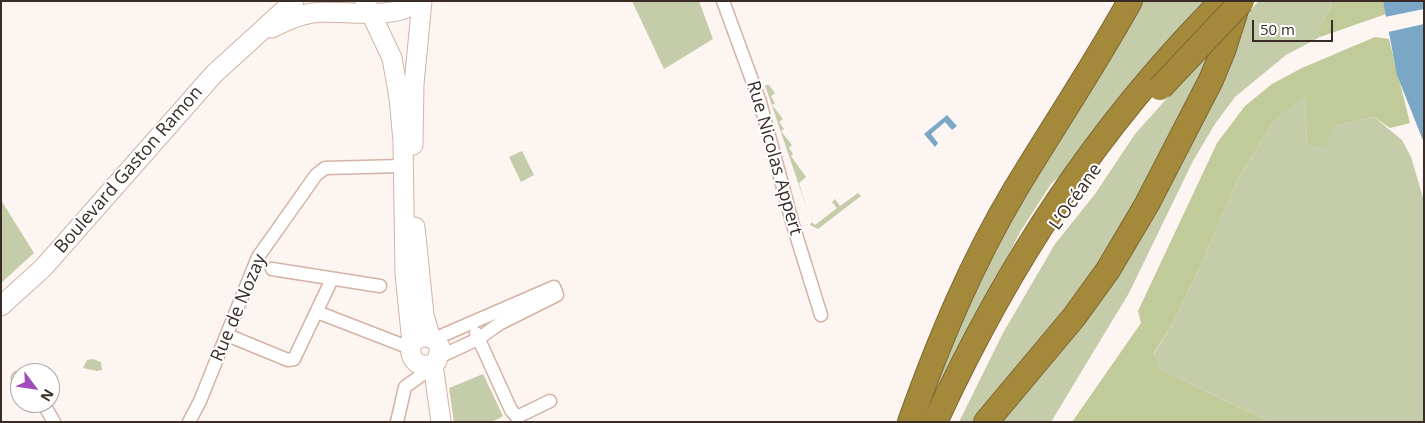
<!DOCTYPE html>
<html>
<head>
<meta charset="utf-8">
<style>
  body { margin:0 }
  #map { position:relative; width:1425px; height:423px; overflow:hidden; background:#fcf5f2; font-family:"Open Sans",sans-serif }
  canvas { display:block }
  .frame { position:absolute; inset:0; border:2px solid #392b26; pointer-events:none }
  .north { position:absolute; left:10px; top:363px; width:50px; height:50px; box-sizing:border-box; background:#fff; border:1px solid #b0aaa8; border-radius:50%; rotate:121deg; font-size:14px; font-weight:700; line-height:20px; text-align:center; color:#392b26 }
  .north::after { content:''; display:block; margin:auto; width:18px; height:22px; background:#a14cba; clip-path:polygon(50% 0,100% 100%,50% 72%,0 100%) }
  .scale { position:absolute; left:1252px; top:20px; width:81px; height:22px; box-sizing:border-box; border:2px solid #392b26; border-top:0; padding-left:6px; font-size:15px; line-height:18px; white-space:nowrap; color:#392b26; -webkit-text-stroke:4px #fff; paint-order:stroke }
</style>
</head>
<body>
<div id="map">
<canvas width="1425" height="423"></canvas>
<div class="frame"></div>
<div class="north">N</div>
<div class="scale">50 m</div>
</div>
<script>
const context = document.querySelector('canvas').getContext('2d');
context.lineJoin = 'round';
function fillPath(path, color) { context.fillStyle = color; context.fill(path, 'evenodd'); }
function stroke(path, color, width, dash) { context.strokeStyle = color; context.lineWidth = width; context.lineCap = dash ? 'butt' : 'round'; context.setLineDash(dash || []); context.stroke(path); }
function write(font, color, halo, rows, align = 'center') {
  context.font = font + ' "Open Sans",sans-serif'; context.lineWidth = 4; context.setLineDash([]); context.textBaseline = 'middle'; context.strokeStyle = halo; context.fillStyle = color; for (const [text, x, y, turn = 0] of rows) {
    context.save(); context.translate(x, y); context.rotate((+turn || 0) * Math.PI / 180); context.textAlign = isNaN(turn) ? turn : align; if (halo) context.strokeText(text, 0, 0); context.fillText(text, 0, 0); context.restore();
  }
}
fillPath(new Path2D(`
  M632,1H699L713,39L664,69Z
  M1140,1H1206L1142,70L1072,165L1051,184L1020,232L936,400L921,422L975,280Z
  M1259,1H1330L1331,6L1317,32L1320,37L1286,55L1235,97L1215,124L1193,161L1129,293L1051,422H998L1029,383L1236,42L1251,9Z
  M1221,38L1113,248L978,422H959L1003,333L1055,244L1095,194L1135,134Z
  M765,85H769L775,93L771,96L775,103L772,105L783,119L779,122L784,129L781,131L792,145L789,148L793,154L791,156L806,177L799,183L807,209Z
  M1305,94L1307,145L1335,126L1374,117L1402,140L1411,157L1424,201V422H1270L1160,369L1154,354L1174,321L1196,276L1239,177L1274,121Z
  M522,151L534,175L521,182L509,157Z
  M858,193L861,196L818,229L810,225L812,222L815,225L837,208L832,202L835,199L840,206Z
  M1,200L34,253L1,283Z
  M93,359L101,362L102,370L97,371L83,368L87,360Z
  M483,374L503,416L492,422H454L449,388Z`), '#c5cca9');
fillPath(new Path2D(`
  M1330,1H1383L1386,14L1320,37L1317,32L1331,6Z
  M1375,37L1389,39L1410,123L1390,128L1374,117L1335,126L1325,146L1307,145L1305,95L1274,121L1239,177L1196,276L1174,321L1154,353L1160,369L1270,422H1072L1141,323L1138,311L1217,143L1245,106L1272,84L1302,68Z`), '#c1ca99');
fillPath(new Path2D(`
  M1383,1H1424V143L1397,75Z
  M947,115L957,126L952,130L945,122L931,134L938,143L935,147L924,134Z`), '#79a7c5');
fillPath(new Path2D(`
  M1424,9V24L1388,32L1385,17Z`), '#fcf5f2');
const minor = new Path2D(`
  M723,1L760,102L793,225L821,315
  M272,269L380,286
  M317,312L410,348
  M476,333L511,410L517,417L550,401
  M227,335L288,360L294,359L332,279
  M434,339L554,287L557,295L499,324L478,339L439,357
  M18,378H20
  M43,403L54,422
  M189,422L200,401L258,257L316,175L325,168L402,166
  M397,422L405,387L423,374`);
const secondary = new Path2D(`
  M365,1L392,58L399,98L403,141L405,274L412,343C406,360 422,372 437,361L440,347L434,339L422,336L412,343
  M272,28C285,21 298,15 312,13C338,9 399,22 416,1
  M413,145L414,84L422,1
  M415,227L424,315L430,336
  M1,306L43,268L214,74L294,1
  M433,364L441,422`);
const motorway = new Path2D(`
  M910,422C939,341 971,264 1015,190C1053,127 1094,66 1130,1
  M935,422C1009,262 1097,127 1222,1
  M986,422L1074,317L1108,270L1147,204L1211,80L1223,51L1239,1`);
stroke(minor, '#d5b2a5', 15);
stroke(secondary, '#d5b2a5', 21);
stroke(motorway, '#7f6834', 26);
stroke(minor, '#fff', 12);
stroke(secondary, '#fff', 19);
stroke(motorway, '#a4893b', 24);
const motorwayBridge = new Path2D(`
  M1160,88L1242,1`);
stroke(motorwayBridge, '#7f6834', 26, []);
stroke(motorwayBridge, '#a4893b', 24);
write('18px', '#392b26', '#fff', [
  ["Rue Nicolas Appert",774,158,74],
  ["Boulevard Gaston Ramon",129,170,-49],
  ["L’Océane",1076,197,-55],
  ["Rue de Nozay",239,308,-67]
]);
</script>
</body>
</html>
